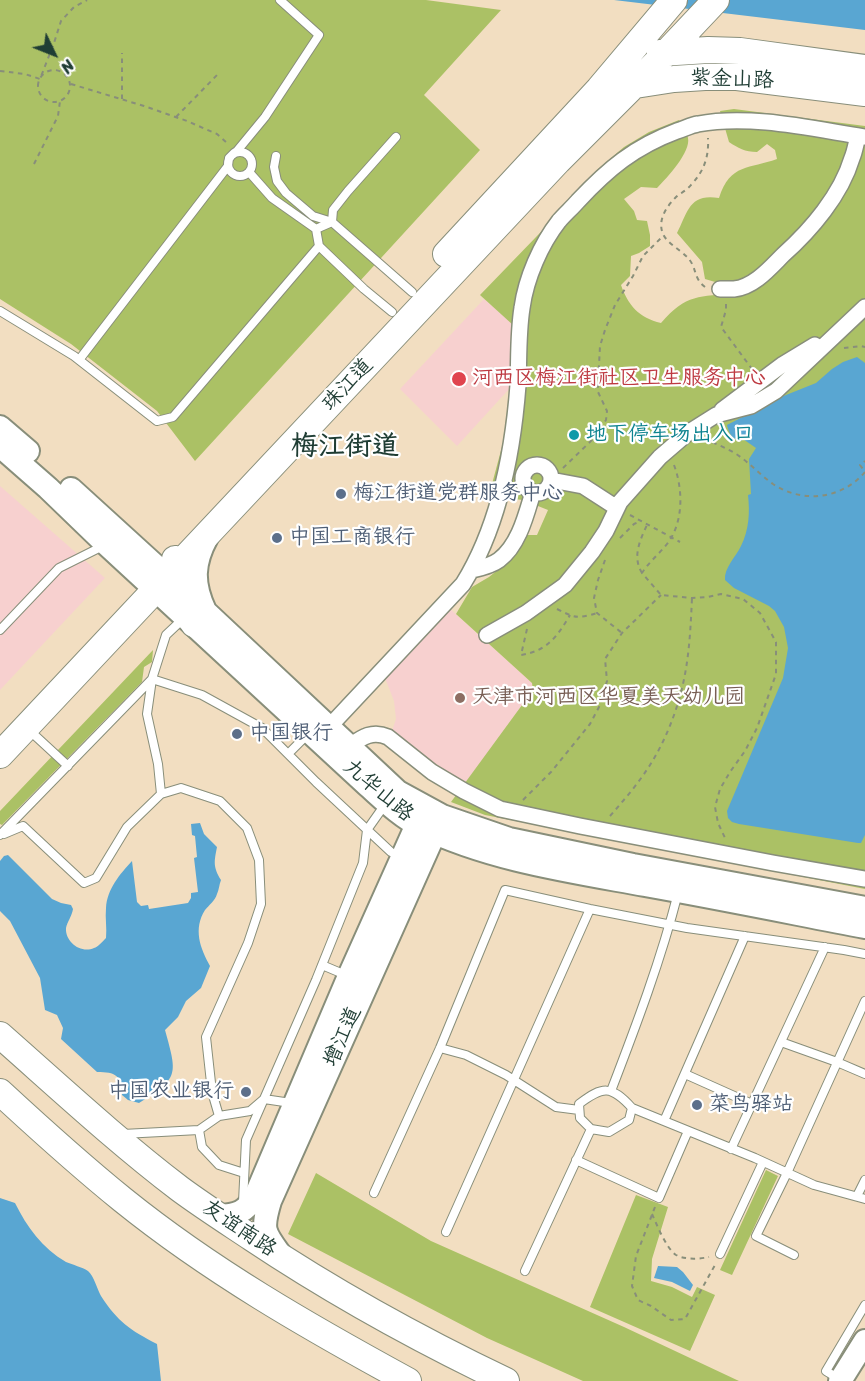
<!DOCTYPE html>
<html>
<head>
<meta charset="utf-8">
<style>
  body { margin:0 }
  #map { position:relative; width:865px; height:1381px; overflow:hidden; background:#f2dec1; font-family:Sriracha,sans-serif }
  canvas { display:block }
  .north { position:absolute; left:24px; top:24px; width:60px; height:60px; -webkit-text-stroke:4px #fff; paint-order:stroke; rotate:133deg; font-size:16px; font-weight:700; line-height:24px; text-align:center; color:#1f3d34 }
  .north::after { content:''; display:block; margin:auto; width:21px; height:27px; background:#1f3d34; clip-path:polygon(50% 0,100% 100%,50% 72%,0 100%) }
</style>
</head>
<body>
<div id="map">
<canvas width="865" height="1381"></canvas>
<div class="north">N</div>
</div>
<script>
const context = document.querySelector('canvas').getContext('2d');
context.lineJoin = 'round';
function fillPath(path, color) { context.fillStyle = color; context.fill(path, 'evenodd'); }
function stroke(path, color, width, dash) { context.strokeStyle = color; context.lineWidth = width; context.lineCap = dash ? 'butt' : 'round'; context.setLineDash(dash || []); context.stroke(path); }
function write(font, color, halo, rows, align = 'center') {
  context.font = font + ' Sriracha,"LXGW WenKai TC",sans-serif'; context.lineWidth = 4.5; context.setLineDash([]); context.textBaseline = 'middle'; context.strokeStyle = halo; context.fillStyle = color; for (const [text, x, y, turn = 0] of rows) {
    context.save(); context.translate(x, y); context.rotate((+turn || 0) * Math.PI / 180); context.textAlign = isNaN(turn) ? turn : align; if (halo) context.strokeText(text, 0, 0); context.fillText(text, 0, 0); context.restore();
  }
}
fillPath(new Path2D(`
  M484,299L513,324L510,348V388L457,446L400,389Z
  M0,486L105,578L0,690Z
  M449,608L532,683L533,690L465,784L442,772L392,731L396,719L394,701L385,678Z`), '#f7d0cf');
fillPath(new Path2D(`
  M0,0H426L501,10L424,95L480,150L195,461L157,411L71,344L0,299Z
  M734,109L865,126V889L485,815L451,802L533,690L532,683L456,614L472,587L489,577L511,559L526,535H537L548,510L523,500L514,499L492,484L503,443L510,388V348L513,325L480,295L565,207L597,170L624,147L649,132L679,120C682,125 687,132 688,138C691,152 667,178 657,188L641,187L624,199L634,211L637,220L647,221L650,235V246L639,253L631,256L630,276L621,285C628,305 639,318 661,323C686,294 700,296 735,294L722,284L705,279L702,262L677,233C688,212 689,193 719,198C730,163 750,169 777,159L775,150L767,144L757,152C745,152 738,148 729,142L720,111Z
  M153,650L152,662L144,667L142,682L2,825L0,824V811Z
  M766,1170L778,1176L732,1275L720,1270Z
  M316,1173L431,1241L624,1327L739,1381H583L487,1338L288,1234Z
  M636,1195L668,1207L652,1259L651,1281L672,1287L692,1297L697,1287L715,1295L690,1351L590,1307Z`), '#abc165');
fillPath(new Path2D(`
  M614,0H865V30Z
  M857,357L865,363V835L861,843H858L739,824L732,822L728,818L727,811L783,678L788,648L784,627L775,611L769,606L734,588L725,580C724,568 735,558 741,546C749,530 750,513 748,495L751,494L749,459L756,448L743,439L741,441C731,439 729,433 727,425L781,397L816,383L832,369L843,362Z
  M200,823L204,834L217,847C214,862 213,867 221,880C219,885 219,890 217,894C215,901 209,905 205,910C193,929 200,948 210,966L201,988L186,1001L178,1017L165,1030C177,1074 180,1078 139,1103L128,1100L122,1095C121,1075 116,1072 97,1072L61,1039L63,1028L57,1015L45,1010L40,978L10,921L0,911V861L4,856L8,855L52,899L61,903L71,905L73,909C72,916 67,922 66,928C65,942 81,954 94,948C98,947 103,941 106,938C107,928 105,918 106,908C107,889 120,874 132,861L137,902L141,906L148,905L149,909L188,903L191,898V893L198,892L194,858L197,857L195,836L192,835L191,824Z
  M0,1198L15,1203C27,1227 42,1248 66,1262C73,1265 82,1267 88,1271C94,1276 97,1289 101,1296C118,1322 130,1330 157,1344L161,1381H0Z
  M658,1266L677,1267L683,1272L693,1285L690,1291L672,1282L654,1278Z`), '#59a6d2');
const lane = new Path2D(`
  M228 164a12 12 0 1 1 24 0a12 12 0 1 1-24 0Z
  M276,156L274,167L277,181L286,193L313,216L332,222L333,210L348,191L396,137
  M249,172L272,198L316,229L319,246L364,289L392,312
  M316,229L332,222L412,292
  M0,311L74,356L157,421L173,417L319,246
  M79,360L228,166L229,158L234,153L237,151L265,117L319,35L280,0
  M0,630L59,568L105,545
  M29,730L68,766
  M288,754L307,735
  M161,794L181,788L220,801L247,828L259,860L261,904L248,943L206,1037L212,1092L219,1116
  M4,834L23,826L84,883L96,878L127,827L161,794L158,764L147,714L152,679L166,635L184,618
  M0,835L152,679L202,695L262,728L316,782L391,852L401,857
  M322,965L348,976
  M781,1042L837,1062L865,1074
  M440,1048L466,1055L506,1075L556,1107L579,1110
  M685,1074L752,1104
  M611,1091C636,1026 661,960 678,893
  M632,1108L629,1120L609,1132L591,1129L580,1118L579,1104C603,1086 611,1085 632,1108L755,1158L814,1185L865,1199
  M664,1121L745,936
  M199,1130L202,1147L219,1165L244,1173
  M123,1134L199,1130L219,1116L250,1111L264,1099L291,1103
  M731,1149L825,947
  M576,1160L659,1198L688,1131
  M374,1193L440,1048L505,890L590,909L687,928L844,950L865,954
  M857,1196L865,1180
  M243,1202L246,1140L316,980L363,863L367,830L386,803
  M446,1232L590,909
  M720,1254L763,1162
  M794,1255L756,1236L787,1173L865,1001
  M525,1271L591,1129
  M839,1379L826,1371L865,1305`);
const street = new Path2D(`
  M720,289C725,289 730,289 734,289C754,287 770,268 783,255C811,230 841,195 852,158C855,151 856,143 858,136
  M722,410L782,365L815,345
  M523 479a14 14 0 1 1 28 0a14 14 0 1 1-28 0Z
  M551,480L583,486L617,508
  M472,570C481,568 491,566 499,560C519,545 526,515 533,492
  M487,635L526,613L565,585L592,552L606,531L620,502L660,457L689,432L716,415L751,406L776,391L865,307
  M329,727L463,584C499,526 513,452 518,385C519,359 518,333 522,308C526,278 541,244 559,221C565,214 572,208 578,201C608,169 634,147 677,131C684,129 691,125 698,124C751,114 813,129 865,137
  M350,746C362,737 373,730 388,737L432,772L464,791L500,809L580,826L773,863L865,879`);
const secondary = new Path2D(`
  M0,427L28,451
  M0,446L48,488L106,544L366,784C382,798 401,817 420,826C490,860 569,871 645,885C718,898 792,913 865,927
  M71,489L194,601L398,792L442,816L509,839L633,865L865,908
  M205,611C192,583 193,563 207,537
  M219,1216C238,1215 245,1212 255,1197L349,976L423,811
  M282,1257C264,1232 261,1231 270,1201L441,819
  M840,1381L865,1341`);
const primary = new Path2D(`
  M660,53L708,50L740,51L865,68
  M629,86L674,79L705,77H737L865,93
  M446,254L599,89L674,0
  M175,559C172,587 180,601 194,624
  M0,755L558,161L666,53L716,0
  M0,1035C59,1087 117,1141 180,1189C203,1206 228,1222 252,1238C333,1292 418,1339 506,1381
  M0,1092C40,1129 81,1166 123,1200C211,1271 309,1327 408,1381`);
stroke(lane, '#888e7a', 10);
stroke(street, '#888e7a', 18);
stroke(secondary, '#888e7a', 26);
stroke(primary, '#888e7a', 28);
stroke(new Path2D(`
  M38 86a16 16 0 1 1 32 0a16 16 0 1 1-32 0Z
  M0,71L25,74L40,79L54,43L61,21L74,7L87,0
  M71,84L144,106L187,121L217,134L227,143
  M122,99V53
  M176,117L220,72
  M34,164L58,116L60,101
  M705,287C692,277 698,267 686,256C679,249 667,243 663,234C657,220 667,206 676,197C681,193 687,190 691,185C704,171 709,157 708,138
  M726,304V310L721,327L752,369
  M844,348L861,346L865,347
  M704,439C714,443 724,447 733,452C748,461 759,474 773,484C803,504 842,499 865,472L860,465L865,461
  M674,465C683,489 684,522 667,544C659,554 649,562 642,573L661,595L692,598L708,597L721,594L743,599L760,613L776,642V674L757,728L745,751L730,772L720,789L715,807L718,823L725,838
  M563,468L593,439L606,420L607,411L598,392V384L600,346L605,330L615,305L633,276L643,256L663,236
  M630,515L680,542
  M620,538L634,524L641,521
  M605,560L598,580L594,598L597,613L622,633
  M642,573C632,557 640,540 647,525
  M557,609C575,618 577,619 597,613
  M527,629L521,655C547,651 557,637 570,615
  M523,800L551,772L590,724L599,707L607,681L605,659L622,633L661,595
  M610,816C624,800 638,784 650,765C669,735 682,698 687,662C690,641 691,620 692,598
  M655,1207L636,1256L632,1286L638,1300L651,1306L671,1320L685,1319L715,1265
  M652,1214C657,1225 666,1248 676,1255C685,1260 700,1259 709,1257`), '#888e7a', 2, [4.5, 4.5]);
stroke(lane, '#fff', 8);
stroke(street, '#fff', 15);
stroke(secondary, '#fff', 22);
stroke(primary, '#fff', 26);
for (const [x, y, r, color] of [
  [459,379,8,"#e0444e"],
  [574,435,6,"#0f9aa8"],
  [341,494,6,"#5c6f8a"],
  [277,538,6,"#5c6f8a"],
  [460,698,6,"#8d6e63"],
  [237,734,6,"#5c6f8a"],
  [246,1092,6,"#5c6f8a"],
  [697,1105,6,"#5c6f8a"]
]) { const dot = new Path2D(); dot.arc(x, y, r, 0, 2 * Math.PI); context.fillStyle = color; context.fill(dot); stroke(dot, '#fff', 2); }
write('21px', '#1f3d34', '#fff', [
  ["紫金山路",732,80,2],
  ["珠江道",348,385,-47],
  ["九华山路",378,791,40],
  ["增江道",343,1037,-66],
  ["友谊南路",239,1229,34]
]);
write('21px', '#be3a42', '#fff', [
  ["河西区梅江街社区卫生服务中心",472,379]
], 'left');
write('21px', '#0d838f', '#fff', [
  ["地下停车场出入口",586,435]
], 'left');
write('21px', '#4e5e75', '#fff', [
  ["梅江街道党群服务中心",353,494],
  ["中国工商银行",289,538],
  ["中国银行",249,734],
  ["中国农业银行",234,1092,"right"],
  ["菜鸟驿站",709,1105]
], 'left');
write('21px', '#785e54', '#fff', [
  ["天津市河西区华夏美天幼儿园",472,698]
], 'left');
write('bold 27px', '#1f3d34', '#fff', [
  ["梅江街道",345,447]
]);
</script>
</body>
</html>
